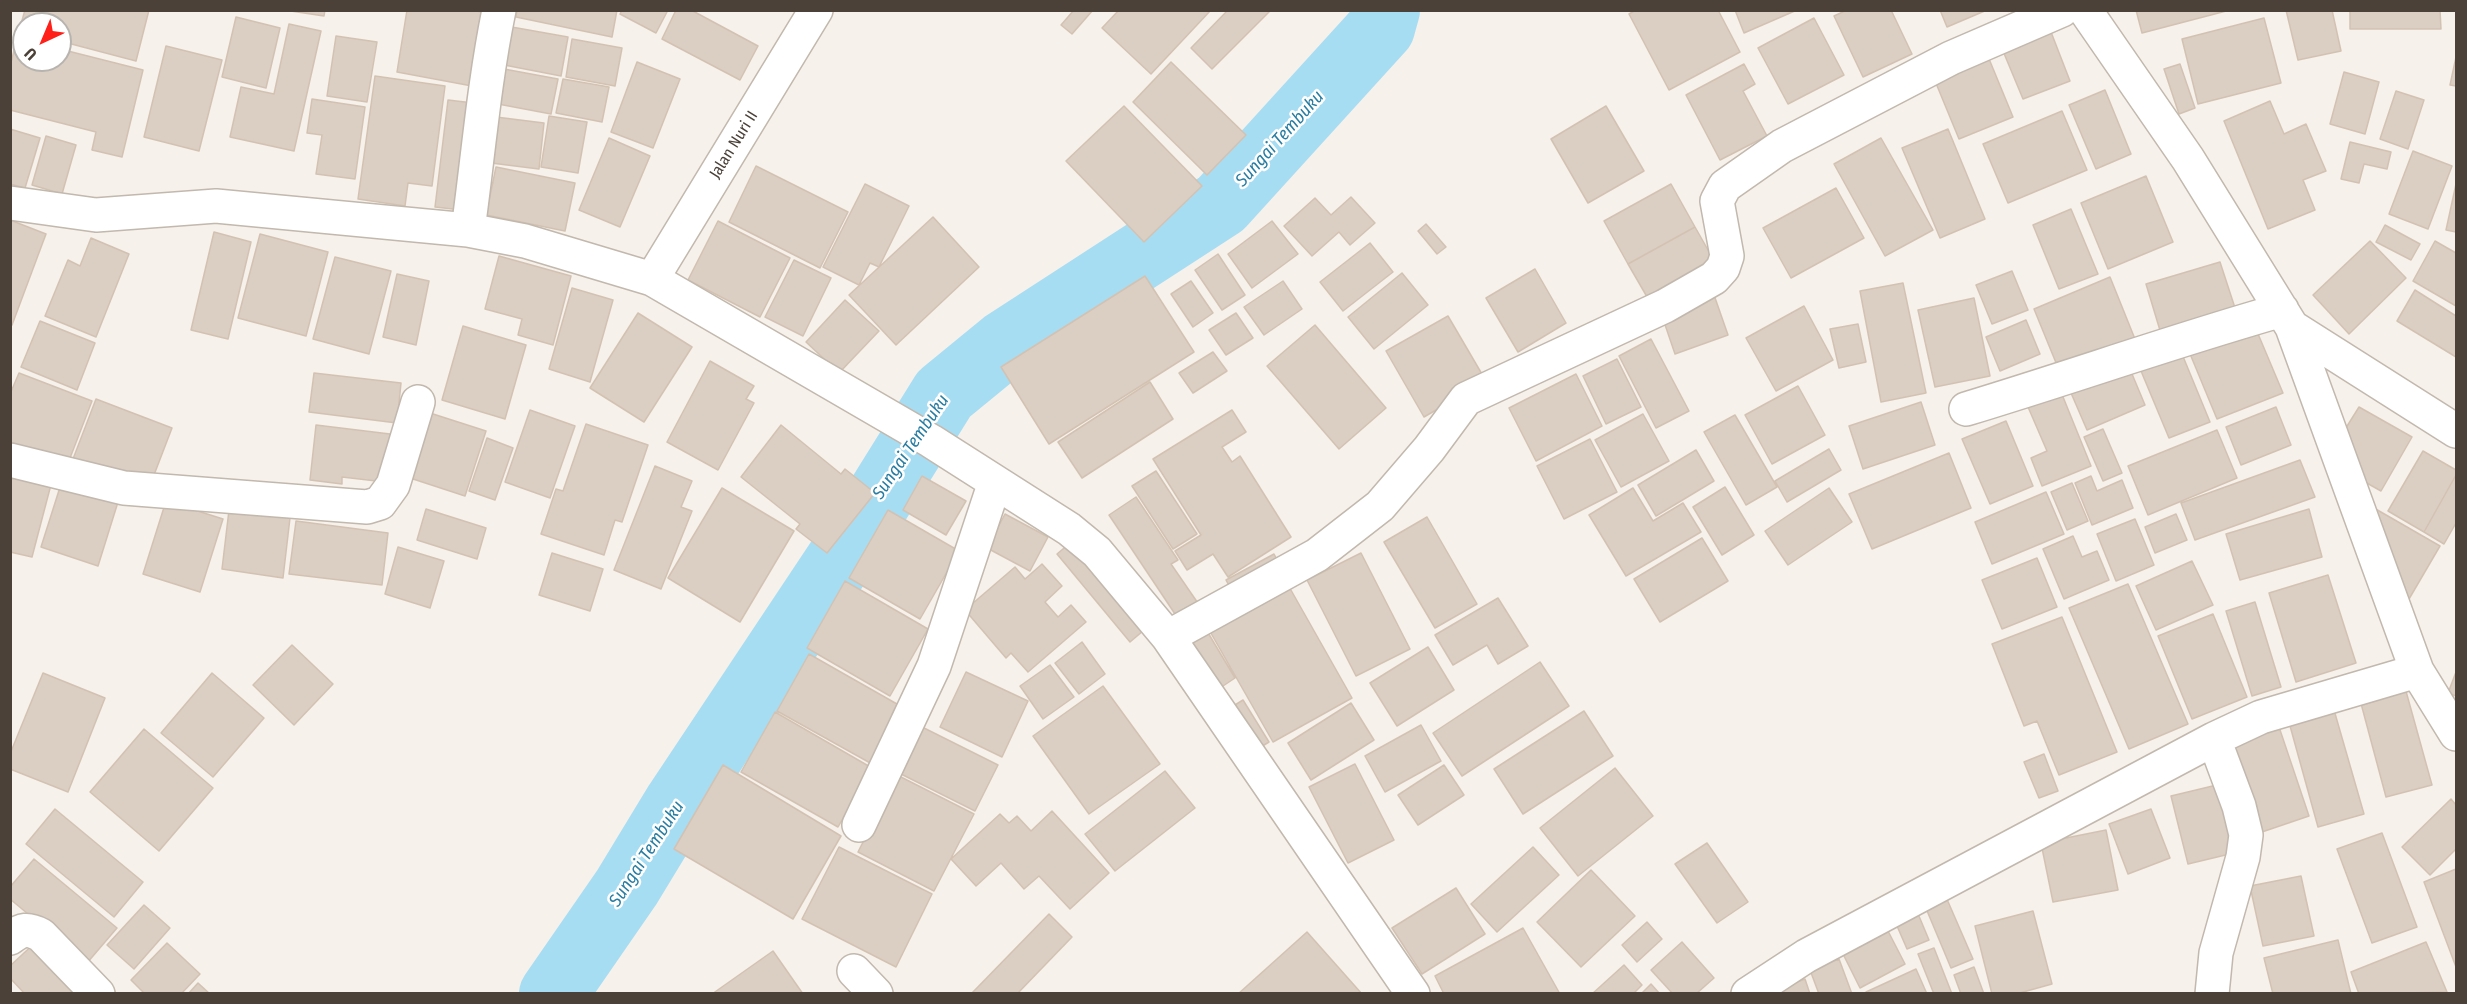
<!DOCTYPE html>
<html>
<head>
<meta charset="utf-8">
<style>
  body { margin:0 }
  #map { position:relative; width:2467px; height:1004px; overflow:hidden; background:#f6f1eb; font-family:"Fira Sans Condensed",sans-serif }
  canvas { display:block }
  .frame { position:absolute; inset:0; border:12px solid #4b4138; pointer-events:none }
  .north { position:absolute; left:12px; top:12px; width:60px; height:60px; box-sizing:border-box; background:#fff; border:2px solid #b7b3af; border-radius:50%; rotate:224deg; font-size:16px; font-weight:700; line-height:24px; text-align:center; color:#4b4138 }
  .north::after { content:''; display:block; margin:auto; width:21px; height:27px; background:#ff2019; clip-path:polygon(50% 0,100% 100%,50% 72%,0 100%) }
</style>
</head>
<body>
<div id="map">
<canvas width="2467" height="1004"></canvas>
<div class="frame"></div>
<div class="north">U</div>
</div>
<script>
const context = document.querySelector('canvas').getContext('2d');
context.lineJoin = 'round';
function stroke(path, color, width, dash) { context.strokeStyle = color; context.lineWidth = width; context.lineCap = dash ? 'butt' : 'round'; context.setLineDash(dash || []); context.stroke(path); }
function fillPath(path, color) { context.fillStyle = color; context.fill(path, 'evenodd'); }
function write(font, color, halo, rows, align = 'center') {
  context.font = font + ' "Fira Sans Condensed",sans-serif'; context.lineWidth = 5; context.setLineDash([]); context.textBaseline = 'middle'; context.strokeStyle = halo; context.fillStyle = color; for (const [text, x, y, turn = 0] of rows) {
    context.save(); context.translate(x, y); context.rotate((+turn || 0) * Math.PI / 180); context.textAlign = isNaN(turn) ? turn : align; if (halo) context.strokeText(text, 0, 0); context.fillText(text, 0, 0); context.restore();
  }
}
stroke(new Path2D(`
  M553,994L627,887L678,803L855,537L944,394L1005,344L1221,204L1381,28L1386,10`), '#a6ddf3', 68);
const building = new Path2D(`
  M25,10H149L136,61L60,41V24H24V32L19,31Z
  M284,10H325L324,16Z
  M407,10H473L485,13L472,86L397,72Z
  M517,10H617L612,37L516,17Z
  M622,10H668L656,33L620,14Z
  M676,10H691L758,46L740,80L662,39Z
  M1074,10H1093L1072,34L1061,25Z
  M1119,10H1211L1151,74L1102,28Z
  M1228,10H1271L1212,69L1191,48Z
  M1636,10H1718L1740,52L1669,90L1629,14Z
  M1735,10H1797L1744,33Z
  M1847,10H1891L1912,54L1863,77L1834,16Z
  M1940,10H1987L1947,27Z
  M2136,10H2230L2142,33Z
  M2286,10H2332L2341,51L2298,60Z
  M2350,10H2440L2441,29H2350Z
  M236,17L280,28L266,88L222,77Z
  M1814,18L1844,75L1788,104L1758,48Z
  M2264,18L2281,83L2198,104L2182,39Z
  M289,24L321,31L294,151L230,137L241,87L274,94Z
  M506,26L568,37L561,76L499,64Z
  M2051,32L2070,81L2023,99L2003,51Z
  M336,36L377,42L367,102L327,96Z
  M17,38L24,40V60H60V49L143,70L122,157L92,150L96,132L10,110V67Z
  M572,39L622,48L615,86L566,77Z
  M166,46L222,60L199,151L144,137Z
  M1987,54L2013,117L1959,139L1933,76Z
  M2456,57V86L2450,85Z
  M637,62L680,79L653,148L611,132Z
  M1171,62L1246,135L1207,175L1133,102Z
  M1744,64L1755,84L1743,91L1767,136L1720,160L1686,95Z
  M2180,64L2195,108L2179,114L2164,69Z
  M504,69L558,79L551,114L498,104Z
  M2344,72L2379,82L2365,134L2330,124Z
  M375,76L445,86L432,186L408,183L405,206L358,199Z
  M563,79L609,87L602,122L556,113Z
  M2105,90L2131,154L2096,169L2069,105Z
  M2396,91L2424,100L2408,149L2380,139Z
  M312,99L365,107L355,179L316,174L322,135L307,133Z
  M448,100L482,104L470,211L435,207Z
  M2270,101L2284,134L2306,124L2326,171L2303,180L2315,210L2268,229L2224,121Z
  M1124,106L1202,186L1144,242L1066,161Z
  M1606,106L1644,171L1588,203L1551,139Z
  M2062,111L2087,170L2008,203L1983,144Z
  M549,116L587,122L578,173L541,167Z
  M496,117L544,123L539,169L491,163Z
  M10,129L40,138L25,188L10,184Z
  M1948,129L1985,219L1940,238L1902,148Z
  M46,136L76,145L62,194L32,185Z
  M609,138L650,156L620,227L579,210Z
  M1881,138L1933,230L1885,256L1834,164Z
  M2350,142L2391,152L2387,169L2364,164L2359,183L2341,179Z
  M2413,151L2452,166L2428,229L2389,214Z
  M756,166L848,212L820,268L729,222Z
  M496,167L575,183L565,231L486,215Z
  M2146,176L2173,242L2108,269L2081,203Z
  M865,184L909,206L879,267L870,263L859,285L823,267Z
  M1671,184L1695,227L1628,264L1604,221Z
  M2456,184V232L2446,230Z
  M1836,188L1864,238L1791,278L1763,228Z
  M1351,197L1375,223L1350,245L1339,232L1312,256L1284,226L1315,198L1331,215Z
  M2071,209L2098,274L2059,289L2033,225Z
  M933,217L979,267L896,345L849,295Z
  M10,220L46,234L12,325L10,324Z
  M718,221L790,258L760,317L688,280Z
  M1272,221L1298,254L1252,288L1228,254Z
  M1426,224L1446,247L1437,254L1418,231Z
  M2385,225L2420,244L2411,260L2376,242Z
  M1695,227L1716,264L1650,302L1628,264Z
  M214,232L251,242L228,339L191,330Z
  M260,234L328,252L306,336L238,318Z
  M91,238L129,254L96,337L45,316L68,260L80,266Z
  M2370,241L2406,278L2349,334L2313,295Z
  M2435,241L2456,253V306L2413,281Z
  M1370,243L1393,272L1343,311L1320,282Z
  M1218,254L1245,295L1222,310L1195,270Z
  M499,256L571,276L553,345L518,335L522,319L485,309Z
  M335,257L391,271L369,354L313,339Z
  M794,260L831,278L803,336L765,317Z
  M2220,262L2237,314L2162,337L2146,284Z
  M1535,269L1566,323L1518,352L1486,298Z
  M2012,271L2028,310L1992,324L1976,285Z
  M1402,273L1428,305L1374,349L1348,317Z
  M397,274L429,281L416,345L383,337Z
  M1145,276L1194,352L1049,444L1001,367Z
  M2110,277L2137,344L2061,375L2034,309Z
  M1191,281L1213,313L1193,327L1171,294Z
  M1283,281L1302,309L1264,335L1244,307Z
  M1903,283L1926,393L1881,402L1860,291Z
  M572,288L613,300L590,382L549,369Z
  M2415,290L2456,316V357L2397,321Z
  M1713,292L1728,335L1675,354L1660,310Z
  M1974,298L1990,376L1935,387L1918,310Z
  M845,300L879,331L839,373L806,342Z
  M1804,306L1833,360L1776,391L1746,338Z
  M638,313L692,347L644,422L590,388Z
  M1236,313L1253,338L1226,355L1209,330Z
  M1448,316L1486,381L1424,417L1386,351Z
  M2026,320L2040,354L2000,371L1986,337Z
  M40,321L95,343L77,390L21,367Z
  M2253,322L2283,393L2217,419L2188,349Z
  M1858,324L1866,362L1839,368L1830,329Z
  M1315,325L1386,408L1339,449L1267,366Z
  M463,326L526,345L505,419L442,400Z
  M1651,339L1689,411L1656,428L1619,356Z
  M1213,352L1227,371L1193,393L1179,373Z
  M2182,354L2210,422L2169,438L2141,371Z
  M1617,359L1641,407L1606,424L1583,376Z
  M710,361L754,386L746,399L754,403L718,470L667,442Z
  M2127,362L2145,405L2087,430L2068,386Z
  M19,373L92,401L65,471L10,450V394Z
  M314,373L401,383L397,423L309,412Z
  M1576,374L1602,426L1536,461L1509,408Z
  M1150,382L1173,419L1082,478L1058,442Z
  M1798,386L1825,435L1772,464L1745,415Z
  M2059,387L2091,466L2042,486L2031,458L2047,451L2025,400Z
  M96,399L172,428L149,488L73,459Z
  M1921,402L1935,445L1863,469L1849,426Z
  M2276,407L2291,445L2241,465L2226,427Z
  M2359,407L2412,437L2381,491L2349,473L2339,439Z
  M530,410L575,426L550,498L505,482Z
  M1232,410L1246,432L1222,447L1232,462L1240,456L1291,537L1228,577L1213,554L1187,570L1175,551L1201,535L1153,459Z
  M430,413L486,431L465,496L410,478Z
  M1643,414L1669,461L1621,487L1595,440Z
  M1735,415L1777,487L1746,505L1704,432Z
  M2006,421L2033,486L1990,504L1962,439Z
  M586,424L648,445L622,522L615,520L604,555L541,534L556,489L563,491Z
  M316,425L390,434L385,482L342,477V484L310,480Z
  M781,425L841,474L845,469L875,493L827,553L796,529L800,524L741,477Z
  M2103,429L2122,473L2103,481L2084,437Z
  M2217,430L2237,478L2148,515L2128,466Z
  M487,438L513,448L495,500L469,491Z
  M1590,439L1617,492L1564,519L1537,466Z
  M1829,449L1841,470L1787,502L1775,481Z
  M1696,450L1714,481L1656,516L1638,485Z
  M2423,451L2456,470V475L2424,532L2388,511Z
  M1949,453L1971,508L1872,549L1849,494Z
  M2300,460L2315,497L2195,540L2181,503Z
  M10,466L53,477L32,557L10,552Z
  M655,466L692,481L681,507L692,511L661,589L614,570Z
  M1156,471L1197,534L1173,549L1132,486Z
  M2456,475V523L2444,544L2424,532Z
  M922,476L966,501L946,535L903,510Z
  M2091,476L2097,491L2122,480L2133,508L2092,525L2075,483Z
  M2072,483L2088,521L2067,530L2051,492Z
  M61,484L118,502L98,566L41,547Z
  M1725,487L1754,535L1722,555L1693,507Z
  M722,488L794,531L740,622L668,578Z
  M1633,488L1653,521L1683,503L1701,532L1626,576L1589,515Z
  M1829,488L1852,522L1788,565L1765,531Z
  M2046,492L2064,534L1992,564L1975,522Z
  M1136,497L1178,560L1171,564L1202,609L1181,623L1109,515Z
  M166,501L223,519L200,592L143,574Z
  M2367,504L2440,546L2402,611Z
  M426,509L486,528L477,559L417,540Z
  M2309,509L2322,557L2240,580L2226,534Z
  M229,510L290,518L283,578L222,569Z
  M888,510L959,551L920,619L849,578Z
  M1005,514L1048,537L1030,571L987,548Z
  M2176,514L2187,540L2155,553L2145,527Z
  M1427,517L1477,604L1435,628L1384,542Z
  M2135,519L2154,565L2116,581L2097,534Z
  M296,521L388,533L382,585L289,574Z
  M2073,536L2082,557L2097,551L2109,580L2064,599L2043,549Z
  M1702,538L1728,581L1660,622L1634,579Z
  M1070,543L1143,631L1130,642L1057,554Z
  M398,547L444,561L430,608L385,594Z
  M552,553L603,569L590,611L539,595Z
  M1361,553L1410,649L1356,676L1307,580Z
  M1274,554L1283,571L1235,597L1226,580Z
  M2037,558L2057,607L2002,629L1982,580Z
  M2192,561L2213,605L2156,630L2136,586Z
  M1042,564L1062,586L1045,602L1058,617L1071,605L1086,622L1028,672L1011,653L1006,658L965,610L1015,567L1025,579Z
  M2328,575L2356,663L2296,682L2269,593Z
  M1283,576L1352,698L1273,742L1204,621Z
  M845,581L928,629L890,696L807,648Z
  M2128,584L2188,724L2129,749L2069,608Z
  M1498,598L1528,646L1498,664L1487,645L1453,665L1435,635Z
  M2255,602L2281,687L2252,696L2226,611Z
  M2213,614L2247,697L2192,719L2158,636Z
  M2062,617L2117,752L2059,775L2037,721L2024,726L1992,644Z
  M1201,621L1235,678L1217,690L1182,633Z
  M1082,642L1105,674L1079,694L1055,663Z
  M292,645L333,684L294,725L253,685Z
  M1428,647L1454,690L1397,726L1370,683Z
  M809,654L904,708L872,764L777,711Z
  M1540,662L1569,706L1462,776L1433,733Z
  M1050,665L1074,697L1043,719L1020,686Z
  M966,672L1028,701L1002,757L940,727Z
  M2456,672V696L2448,693Z
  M43,673L105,698L68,792L10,769V754Z
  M212,673L264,718L213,777L161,733Z
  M2404,684L2432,785L2386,797L2359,696Z
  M1103,686L1160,764L1089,814L1033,736Z
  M1243,700L1269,742L1256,750L1230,708Z
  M1351,703L1374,740L1311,780L1288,743Z
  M2332,703L2364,814L2318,827L2287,715Z
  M1584,711L1613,756L1523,814L1494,769Z
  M775,712L872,768L838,827L741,772Z
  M2276,718L2309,816L2259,833L2227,734Z
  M1421,725L1441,761L1385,792L1365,756Z
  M922,727L998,765L975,811L899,773Z
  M144,729L213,788L159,851L90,792Z
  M2044,754L2058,791L2039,798L2024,762Z
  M1355,764L1394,840L1348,863L1309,787Z
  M723,765L841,836L793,919L674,849Z
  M1444,765L1464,795L1418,825L1398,795Z
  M1615,768L1653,816L1578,876L1540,828Z
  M1165,771L1195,808L1115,871L1085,834Z
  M897,775L974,814L934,891L858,852Z
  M2221,784L2238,852L2188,864L2171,796Z
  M2451,799L2456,805V849L2430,875L2402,847Z
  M55,809L143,882L114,917L26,844Z
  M2151,809L2170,858L2128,874L2109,824Z
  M1052,811L1109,873L1070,909L1039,876L1024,889L1001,863L976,886L951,859L1000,814L1009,823L1017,816L1031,831Z
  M2106,830L2118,890L2053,902L2041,843Z
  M2382,833L2417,927L2372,943L2337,849Z
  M1707,843L1748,902L1717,923L1675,864Z
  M839,847L932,894L896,967L802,919Z
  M1533,847L1559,875L1497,932L1471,904Z
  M34,859L117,928L87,963L10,899V887Z
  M2456,869V967L2424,882Z
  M1591,870L1635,916L1581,967L1537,922Z
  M2301,876L2314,936L2263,946L2250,886Z
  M1456,888L1485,934L1422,974L1392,928Z
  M1946,897L1973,959L1951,968L1925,906Z
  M144,905L170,928L134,969L107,945Z
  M1916,909L1929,940L1907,949L1894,919Z
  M2033,911L2052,984L2016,994H1992L1975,926Z
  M1049,914L1072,937L1017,994H971Z
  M1647,922L1662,939L1637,962L1622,945Z
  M1523,928L1560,994H1444L1435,976Z
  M1888,931L1905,964L1860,988L1843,954Z
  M1307,932L1362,994H1238Z
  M39,939L81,984L70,994H25L10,978V966Z
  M2338,940L2351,994H2273L2264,958Z
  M1682,942L1714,978L1696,994H1673L1651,970Z
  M2426,942L2447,992L2359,994L2351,972Z
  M167,943L200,974L181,994H145L131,980Z
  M1934,948L1952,994H1934L1918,954Z
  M773,951L803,994H712Z
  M1839,959L1852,994H1819L1810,970Z
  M1624,965L1642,985L1633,994H1592Z
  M1974,967L1984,994H1961L1954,975Z
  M1916,969L1927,994H1867L1866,992Z
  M1805,979L1810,994H1766Z
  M198,983L210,994H188Z
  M1651,984L1660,994H1641Z`);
fillPath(building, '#dbcec3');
stroke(building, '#d3c2b2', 1.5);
const street = new Path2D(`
  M2085,10L2188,159L2292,327L2417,671L2456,734
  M10,203L96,215L216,206L468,230L525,241L652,279L931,441L1069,529L1097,552L1168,637L1413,994
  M468,230C478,157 484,83 499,10
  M652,279L816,10
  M2292,327L2456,431
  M1966,409C2072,377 2176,340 2282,310
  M10,460L124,488L367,507L380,503L393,485L418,402
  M1168,637L1317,555L1380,506L1429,449L1466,399L1665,306L1714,278L1723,268L1727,256L1717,201L1725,186L1782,146L1951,58L2062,10
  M859,825L934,666L995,482
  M10,938C22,929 28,928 41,935L98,994
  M854,971L876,994
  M1748,994L1806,956L2214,739L2261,717L2417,671
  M2212,994L2216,953L2243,857L2246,835L2239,806L2214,739`);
stroke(street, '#c2b8ad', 36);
stroke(street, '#fff', 33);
write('16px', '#4b4138', '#fff', [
  ["Jalan Nuri II",734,145,-58]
]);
write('italic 18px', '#287da2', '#fff', [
  ["Sungai Tembuku",1280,139,-48],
  ["Sungai Tembuku",911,447,-56],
  ["Sungai Tembuku",647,854,-57]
]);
</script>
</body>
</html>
